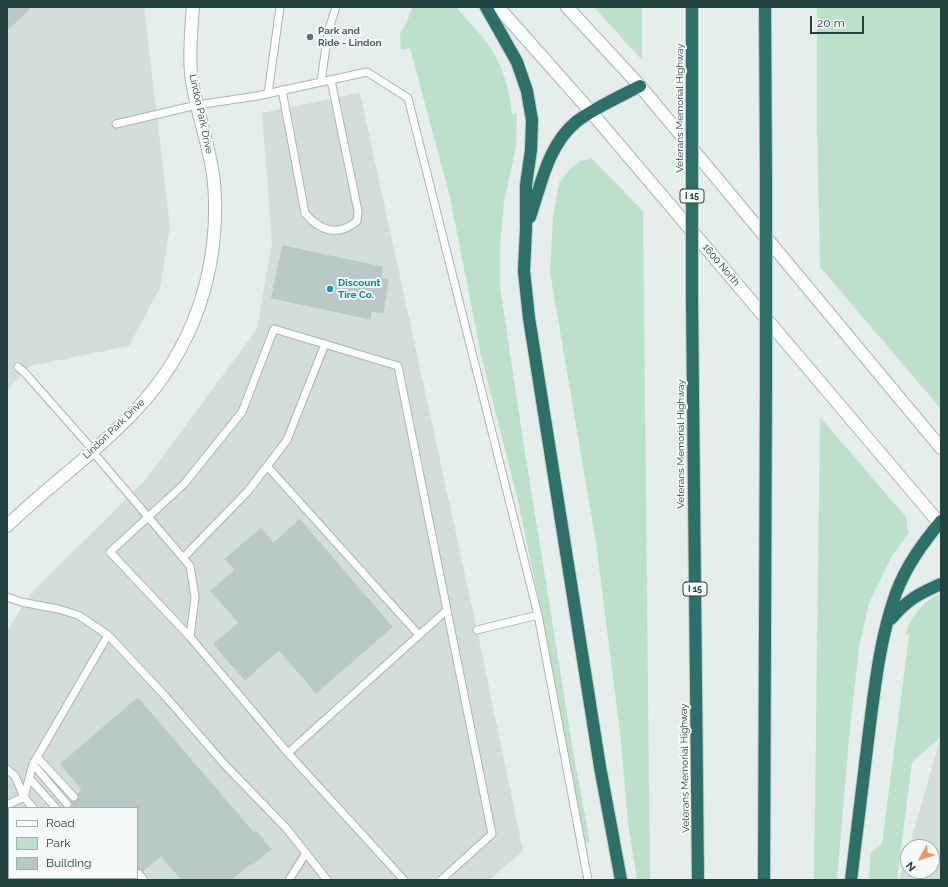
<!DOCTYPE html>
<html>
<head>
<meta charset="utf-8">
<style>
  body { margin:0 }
  #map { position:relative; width:948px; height:887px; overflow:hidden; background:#e5eeeb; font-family:Raleway,sans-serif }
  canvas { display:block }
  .frame { position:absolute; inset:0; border:8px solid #23413d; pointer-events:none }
  .legend { position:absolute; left:8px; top:807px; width:130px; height:72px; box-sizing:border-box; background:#f6faf9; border:1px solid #a2b0ae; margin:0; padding:5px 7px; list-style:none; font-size:12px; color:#23413d }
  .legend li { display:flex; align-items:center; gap:8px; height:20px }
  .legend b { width:20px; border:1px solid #a2b0ae }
  .north { position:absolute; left:900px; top:839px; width:40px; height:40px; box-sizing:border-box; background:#f6faf9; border:1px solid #a2b0ae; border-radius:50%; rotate:230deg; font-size:11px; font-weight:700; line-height:16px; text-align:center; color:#23413d }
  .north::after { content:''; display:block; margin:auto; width:14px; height:18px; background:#f7935a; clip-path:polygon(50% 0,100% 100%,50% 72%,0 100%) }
  .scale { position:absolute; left:810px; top:16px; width:54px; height:18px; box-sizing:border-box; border:2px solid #23413d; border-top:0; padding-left:5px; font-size:12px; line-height:14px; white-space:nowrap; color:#23413d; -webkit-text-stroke:3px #f6faf9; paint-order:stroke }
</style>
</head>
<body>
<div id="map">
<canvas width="948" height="887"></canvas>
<div class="frame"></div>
<ul class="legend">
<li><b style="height:5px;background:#fff"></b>Road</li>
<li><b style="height:11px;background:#bde0cb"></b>Park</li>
<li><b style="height:11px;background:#bac9c5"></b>Building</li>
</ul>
<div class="north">N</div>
<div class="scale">20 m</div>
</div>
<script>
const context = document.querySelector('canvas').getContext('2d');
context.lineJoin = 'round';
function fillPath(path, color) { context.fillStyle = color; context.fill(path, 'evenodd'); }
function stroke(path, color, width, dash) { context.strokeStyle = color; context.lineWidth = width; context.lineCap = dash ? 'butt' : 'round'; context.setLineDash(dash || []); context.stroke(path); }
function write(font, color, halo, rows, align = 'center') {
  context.font = font + ' Raleway,sans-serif'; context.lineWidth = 4; context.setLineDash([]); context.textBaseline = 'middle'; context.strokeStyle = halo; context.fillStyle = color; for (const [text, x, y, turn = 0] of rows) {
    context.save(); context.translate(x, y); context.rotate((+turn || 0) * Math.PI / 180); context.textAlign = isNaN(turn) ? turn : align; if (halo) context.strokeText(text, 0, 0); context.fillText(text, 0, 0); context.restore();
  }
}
fillPath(new Path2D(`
  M7,7H144L170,226L160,288L129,346L30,366L8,389L7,392Z
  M360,93L477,630L523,851L489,880H8L7,631L30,594L145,480L257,329L272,242L262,113ZM9,808H137V878H9Z
  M941,736V880H899L908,850V871H932V847H909Z`), '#d3deda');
fillPath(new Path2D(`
  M412,7H456C468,21 482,35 492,50C504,70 510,92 512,115L517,113L516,147L504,202L500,246V286L523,440L573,751L590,843L584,842L542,615L518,501L481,355L450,197L410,48L401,50L400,34L407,22Z
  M594,7H642V60Z
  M817,7H940L941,10V409L820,267L817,124Z
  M592,159L643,211L650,880H637L628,823L621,741L596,543L550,272L553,218L559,183L570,169L580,161Z
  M820,417L906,517L907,524V529L910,531L892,556L869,603L859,647L849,738L837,880H814Z
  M941,594V737L912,762L897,880H869L871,853L882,844L909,636L911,634L905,635C912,616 921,602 941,594Z`), '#bde0cb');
const building = new Path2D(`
  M7,7H32L7,30Z
  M283,246L382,267L381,278L388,280L383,313L371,311L370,319L272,298Z
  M300,520L392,627L316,693L279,650L245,680L214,644L239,623L211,591L235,570L225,559L261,528L273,543Z
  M138,698L254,833L256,831L271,849L252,865L251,863L231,880H182L161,856L137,876V808H63L82,790L61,764Z
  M106,878H135L132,880H108Z`);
fillPath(building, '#bac9c5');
stroke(building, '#b7c9c3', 1);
const service = new Path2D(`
  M321,82L328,32L336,7
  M282,90L305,213C319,231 338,237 357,221L358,211L331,80
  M268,94L280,7
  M116,124L197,105L257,96L367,72L408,98L538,615L588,880
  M18,367L25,373L93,450
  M92,451L190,566L195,597L190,637L288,753L404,880
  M267,466L419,635
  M183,558L248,491L287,440L325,344
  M7,597L21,602L58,609L78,615L108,635L166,697L225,765L286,828L306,853L289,880
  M477,630L538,615
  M190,637L110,552L184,484L242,412L274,329L398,366L492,834L441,880
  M288,753L447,610
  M37,757L74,797
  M33,764L67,804
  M7,769L15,776L24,797L7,805
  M29,778L56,808
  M33,808L24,797L33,764L108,635
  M7,850L9,852
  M306,853L327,880
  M139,874L144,880
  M31,878L33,880
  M93,878L95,880`);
const tertiary = new Path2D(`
  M7,526C48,486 96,453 135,411C194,349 221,268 214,182C210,145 195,110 191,73C189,51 191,29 193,7`);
const secondary = new Path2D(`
  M498,7L591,112L941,525
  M567,7L640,86L941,448`);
const motorway = new Path2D(`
  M486,7L517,62L527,91L532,120L531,150L526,185V228L524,271L529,318L600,767L621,880
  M692,7V93
  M765,7L766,179
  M530,217C541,185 548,145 576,122C592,109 621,96 640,86
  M692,298L698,880
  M891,619C907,600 918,594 941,584
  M764,880L766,381
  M851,880C857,831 863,782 869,732C875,685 880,638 896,593C906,566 923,543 941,521`);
stroke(service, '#a7b7b3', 9);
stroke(tertiary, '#a7b7b3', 14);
stroke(secondary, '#a2bbb5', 14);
stroke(motorway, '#c1cac9', 14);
stroke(service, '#fff', 7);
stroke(tertiary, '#fff', 12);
stroke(secondary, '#fff', 12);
stroke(motorway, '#2d6f69', 12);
const motorwayBridge = new Path2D(`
  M692,298V93
  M766,381V179`);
stroke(motorwayBridge, '#c1cac9', 14, []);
stroke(motorwayBridge, '#2d6f69', 12);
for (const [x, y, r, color] of [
  [310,37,4,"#5c6f8a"],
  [330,289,4,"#0f9aa8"]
]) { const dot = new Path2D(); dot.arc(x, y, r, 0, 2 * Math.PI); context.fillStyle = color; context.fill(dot); stroke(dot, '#f6faf9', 1.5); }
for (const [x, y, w] of [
  [692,196,24],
  [695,589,24]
]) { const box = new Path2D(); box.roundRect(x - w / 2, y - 7, w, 14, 3); context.fillStyle = '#f6faf9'; context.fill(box); stroke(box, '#23413d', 1); }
write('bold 9px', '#23413d', null, [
  ["I 15",692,196],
  ["I 15",695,589]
]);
write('bold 10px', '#4e5e75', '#f6faf9', [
  ["Park and",318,31],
  ["Ride - Lindon",318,43]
], 'left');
write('10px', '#23413d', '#f6faf9', [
  ["Veterans Memorial Highway",680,108,-90],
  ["Lindon Park Drive",201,114,78],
  ["1600 North",721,265,50],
  ["Lindon Park Drive",114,429,-44],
  ["Veterans Memorial Highway",681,444,-90],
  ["Veterans Memorial Highway",685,768,-91]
]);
write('bold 10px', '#0d838f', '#f6faf9', [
  ["Discount",338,283],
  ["Tire Co.",338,295]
], 'left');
</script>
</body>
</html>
